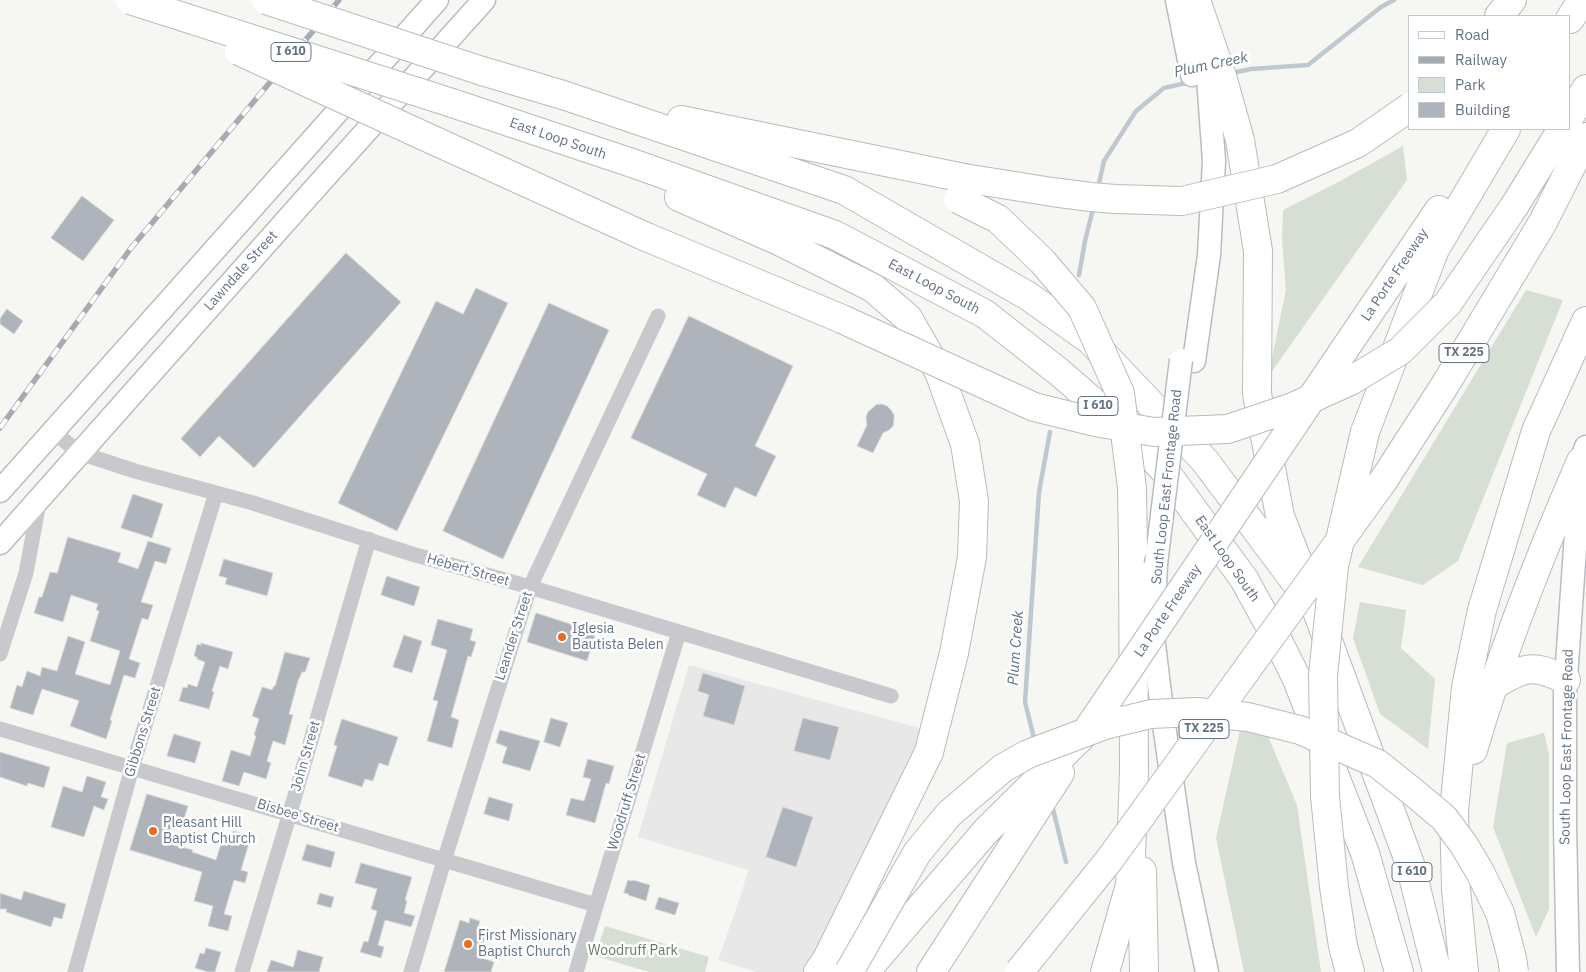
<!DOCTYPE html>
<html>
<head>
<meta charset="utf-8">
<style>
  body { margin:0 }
  #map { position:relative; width:1586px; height:972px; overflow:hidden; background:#f6f7f3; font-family:"IBM Plex Sans",sans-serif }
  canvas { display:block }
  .legend { position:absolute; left:1408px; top:15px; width:162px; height:115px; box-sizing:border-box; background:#fff; border:1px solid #c1c7cf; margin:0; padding:6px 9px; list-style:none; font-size:15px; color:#657286 }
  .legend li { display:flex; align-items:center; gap:10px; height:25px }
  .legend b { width:25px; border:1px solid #c1c7cf }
</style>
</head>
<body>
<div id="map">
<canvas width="1586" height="972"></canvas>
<ul class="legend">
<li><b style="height:6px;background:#fff"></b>Road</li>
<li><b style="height:6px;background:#a6abb2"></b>Railway</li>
<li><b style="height:14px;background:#d7ded4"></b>Park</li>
<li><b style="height:14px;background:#afb4bc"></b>Building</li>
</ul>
</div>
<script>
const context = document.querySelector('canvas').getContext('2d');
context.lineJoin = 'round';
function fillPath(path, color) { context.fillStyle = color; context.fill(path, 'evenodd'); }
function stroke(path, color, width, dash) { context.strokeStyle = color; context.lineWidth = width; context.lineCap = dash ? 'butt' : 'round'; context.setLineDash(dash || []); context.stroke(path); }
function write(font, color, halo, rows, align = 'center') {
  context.font = font + ' "IBM Plex Sans",sans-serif'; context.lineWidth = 5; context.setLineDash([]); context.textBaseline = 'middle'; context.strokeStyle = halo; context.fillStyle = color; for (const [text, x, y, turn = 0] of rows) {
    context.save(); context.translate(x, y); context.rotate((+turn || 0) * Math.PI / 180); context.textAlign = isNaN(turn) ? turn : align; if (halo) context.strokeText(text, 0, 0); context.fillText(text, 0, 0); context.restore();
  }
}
fillPath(new Path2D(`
  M689,665L923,729L892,810L846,903L804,972H756L718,960L741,895L748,870L638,837Z`), '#e7e8e7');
fillPath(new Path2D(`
  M1403,146L1407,180L1268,377L1286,290L1282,240L1283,210L1344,179Z
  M1526,290L1563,300L1458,561L1423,585L1358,567Z
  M1360,602L1406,610L1401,648L1435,679L1428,749L1380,714L1353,638Z
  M1243,717L1265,729L1297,805L1321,972H1244L1216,838Z
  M1544,733L1549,754V909L1536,937L1493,827L1507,743Z
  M605,926L709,957L705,972H649L595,956Z`), '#d7ded4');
stroke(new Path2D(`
  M1232,73L1251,69L1308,65L1381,7L1394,0
  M1098,188L1104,161L1136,111L1164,88L1190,82
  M1079,275L1085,241L1094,205
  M1035,742L1025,702L1039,492L1050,432
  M1052,805L1066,862`), '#c0c8cf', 4.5);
const building = new Path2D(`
  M82,196L114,220L83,261L51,238Z
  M346,253L401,302L254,468L219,436L200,457L181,439Z
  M476,288L508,303L397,531L338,503L436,301L463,314Z
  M549,303L609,330L503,559L443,531Z
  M7,309L23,321L14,334L0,324V319Z
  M689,316L793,366L755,446L776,456L756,497L735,487L725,508L697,495L707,474L631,438Z
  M882,404L887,406L891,410L894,415V420L893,426L889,430L883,433L873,453L857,446L867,425L866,417L868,412L876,405Z
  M133,494L163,504L152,538L121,528Z
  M68,537L121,553L118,562L138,569L148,541L171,548L166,564L155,561L141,602L153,605L148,620L142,618L129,659L140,663L135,678L124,675L110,720L112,721L106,739L70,726L79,701L77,700L42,689L33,715L10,708L17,685L22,687L27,671L40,676L42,667L57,671L68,636L85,642L75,674L110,685L120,651L90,641L99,611L96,610L98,604L71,595L63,622L34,613L39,597H42L50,572L57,573Z
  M224,559L273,573L267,596L225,584L227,578L219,576Z
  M387,576L420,587L414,606L381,595Z
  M536,613L596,632L587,661L527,642Z
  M438,619L473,629L470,640L476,642L471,657L468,656L451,717L459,720L452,748L427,741L438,701L433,700L447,650L431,645Z
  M404,635L422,641L412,673L393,667Z
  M201,643L233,652L228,669L220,666L212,691L214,692L209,709L179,701L183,687L187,688L188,684L197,687L205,662L197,659V657L194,656L197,644L201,645Z
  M285,652L310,658L305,672H302L298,681L289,714L293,715L285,745L273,741L267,761L271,763L266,779L244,772L239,786L222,781L231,750L250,756L256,736L254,735L259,719L252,716L262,687L272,690L274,686H275Z
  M703,673L745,686L734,725L703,716L709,695L698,691Z
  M551,718L568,723L560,747L544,742Z
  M803,718L839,727L830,760L794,751Z
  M342,719L398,737L388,766L379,763L373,781L365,779L362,787L328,776L337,746L334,745Z
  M500,730L540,741L530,771L502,763L507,747L496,743Z
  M174,734L201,742L195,763L167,756Z
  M0,752L50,767L44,788L28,783L27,786L0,777Z
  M588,759L614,766L609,784L606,783L595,823L566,815L571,798L584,801L591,779L583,777Z
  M87,776L106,782L101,797L108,799L104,810L94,806L84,837L51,827L63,786L82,792Z
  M147,794L188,806L184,819L174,816L166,843L193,850L192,852L216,860L222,840L230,843L233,831L251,836L241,870L248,872L245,883L234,880L224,914L232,916L228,931L208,926L213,906L194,901L202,872L130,850Z
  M489,797L513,804L509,821L484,814Z
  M783,807L813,817L796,867L766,857Z
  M307,844L335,852L331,868L302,860Z
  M361,863L412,877L405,900L407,901L404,913L415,916L411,927L385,920L378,945L384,947L381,958L360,952L364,941L368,942L377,911L371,909L377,889L355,883Z
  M628,880L632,881L633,880L650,885L646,901L628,895L629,894L624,893Z
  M24,891L66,904L62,919L54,917L51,927L6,912L7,909H0V893L21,900Z
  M320,893L334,897L331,908L317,904Z
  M659,897L679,903L675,915L655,909Z
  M470,918L480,921L478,927L487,930L479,957L494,962L491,972H444L460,920L469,923Z
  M206,948L221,952L215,972H208L195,968L200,953L204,954Z
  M298,950L323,957L319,972H267L271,960L293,967Z`);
fillPath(building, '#afb4bc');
stroke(building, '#d8d8d6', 1);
const secondary = new Path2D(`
  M1177,0L1192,75
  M1194,361L1209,255L1214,161L1208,78L1202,47
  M0,491L437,0
  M0,543L309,195L484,0
  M1156,564L1153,636L1163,718L1184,863L1207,972
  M1568,972L1565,825V693L1581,461L1586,447`);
const highway = new Path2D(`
  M1196,0L1222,76L1240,140L1258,251L1257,394L1280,516L1305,580
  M1499,16L1512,0
  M1570,19L1582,0
  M482,71L563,95L844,190L1028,296L1090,340L1205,461L1317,611L1410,864L1437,972
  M452,103L632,163L835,235L985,314L1059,372L1121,426L1140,444L1165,471L1244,579L1278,641L1296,677L1365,853L1399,972
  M1570,116L1586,89
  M681,120L964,178
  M424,136L644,236
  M679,197L779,241L873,288L908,318L939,372L965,444L974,501L972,557L954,653L929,752L827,959L818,972
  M1515,205L1562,129
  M1342,353L1439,210
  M1365,432L1435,249L1506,129
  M1383,481L1445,385L1543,222L1586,137
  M1491,687C1523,667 1532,663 1566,680
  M1473,750C1502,651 1540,555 1581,461
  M1142,871L1144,972
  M1343,946L1350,972
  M865,972L986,831L1086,732
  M931,972L1060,773
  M1105,972L1130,885L1134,770L1133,549
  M1464,972L1456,889L1454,811L1466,687L1482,610L1536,431L1586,321`);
stroke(secondary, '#b9bcc2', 25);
stroke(highway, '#b9bbbf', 30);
stroke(new Path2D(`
  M52,431L80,453L135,471L253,503L412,554L530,587L891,696
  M0,654L26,573L39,503
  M0,729L596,905
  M75,972L132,768L216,493
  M242,972L290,813L369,539
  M411,972L444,861L530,587L658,316
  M576,972L679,632`), '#c7c9cd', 15);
stroke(secondary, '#fff', 22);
stroke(highway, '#fff', 28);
const rail = new Path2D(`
  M0,428L131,248L339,0`);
stroke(rail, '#a6abb2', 5.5);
stroke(rail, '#fff', 4, [11]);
const secondaryBridge = new Path2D(`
  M1156,564L1181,360`);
const highwayBridge = new Path2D(`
  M130,0L452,103
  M266,0L482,71
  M239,51L424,136
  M964,178L1052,192L1091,197L1115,199L1182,201L1277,179L1358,143L1410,107
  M958,199L998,219L1042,261L1082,308L1120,393L1132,488L1133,549
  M644,236L842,319L1034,407L1095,422L1154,432L1228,429L1293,407L1352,380L1400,351L1448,303L1515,205
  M1086,732L1342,353
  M1343,946L1334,887L1325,796L1323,676L1334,566L1365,432
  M849,972L917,853L949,814L1003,768L1028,754L1105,725L1151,714L1197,712L1248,717L1300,730L1378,764L1413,792L1444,818L1464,845L1480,872L1500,913L1512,958L1514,972
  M1019,972L1110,859L1383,481`);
stroke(secondaryBridge, '#b9bcc2', 25, []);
stroke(highwayBridge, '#b9bbbf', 30, []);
stroke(secondaryBridge, '#fff', 22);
stroke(highwayBridge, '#fff', 28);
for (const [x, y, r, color] of [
  [562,637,5,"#e96c22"],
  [153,831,5,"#e96c22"],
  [468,944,5,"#e96c22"]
]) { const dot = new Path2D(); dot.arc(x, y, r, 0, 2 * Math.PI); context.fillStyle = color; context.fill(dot); stroke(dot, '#fff', 2); }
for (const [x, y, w] of [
  [291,52,40],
  [1464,353,50],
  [1098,406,40],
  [1204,729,50],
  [1412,872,40]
]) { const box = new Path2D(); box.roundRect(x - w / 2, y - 9.5, w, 19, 4); context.fillStyle = '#fff'; context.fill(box); stroke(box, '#657286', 1); }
write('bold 12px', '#657286', null, [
  ["I 610",291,52],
  ["TX 225",1464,353],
  ["I 610",1098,406],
  ["TX 225",1204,729],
  ["I 610",1412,872]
]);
write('14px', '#657286', '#fff', [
  ["East Loop South",558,139,19],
  ["Lawndale Street",241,271,-48],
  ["La Porte Freeway",1395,275,-56],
  ["East Loop South",934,287,28],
  ["South Loop East Frontage Road",1167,487,-84],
  ["East Loop South",1227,559,55],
  ["Hebert Street",468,570,16],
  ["La Porte Freeway",1168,611,-56],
  ["Leander Street",514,636,-72],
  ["Gibbons Street",143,732,-73],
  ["South Loop East Frontage Road",1567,747,-89],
  ["John Street",306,756,-74],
  ["Woodruff Street",627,802,-73],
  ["Bisbee Street",298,816,17]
]);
write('14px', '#657286', '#fff', [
  ["Iglesia",572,629],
  ["Bautista Belen",572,645],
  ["Pleasant Hill",163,823],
  ["Baptist Church",163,839],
  ["First Missionary",478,936],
  ["Baptist Church",478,952]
], 'left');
write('14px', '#657c64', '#fff', [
  ["Woodruff Park",633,951]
]);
write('italic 15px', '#607482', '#fff', [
  ["Plum Creek",1211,65,-12],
  ["Plum Creek",1016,648,-86]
]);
</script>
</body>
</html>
